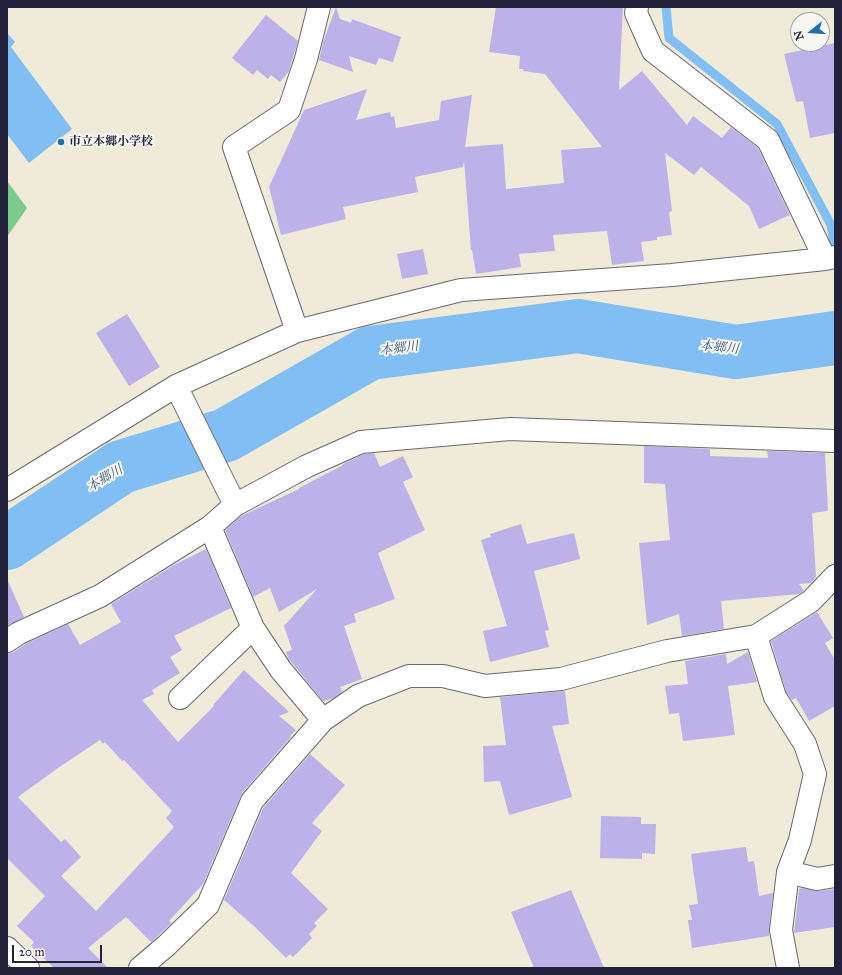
<!DOCTYPE html>
<html>
<head>
<meta charset="utf-8">
<style>
  body { margin:0 }
  #map { position:relative; width:842px; height:975px; overflow:hidden; background:#f0ebd8; font-family:"IM FELL Great Primer",serif }
  canvas { display:block }
  .frame { position:absolute; inset:0; border:8px solid #22223b; pointer-events:none }
  .north { position:absolute; left:790px; top:12px; width:40px; height:40px; box-sizing:border-box; background:#f6f6f2; border:1px solid #a1a1a9; border-radius:50%; rotate:253deg; font-size:11px; font-weight:700; line-height:16px; text-align:center; color:#22223b }
  .north::after { content:''; display:block; margin:auto; width:14px; height:18px; background:#1f6fb2; clip-path:polygon(50% 0,100% 100%,50% 72%,0 100%) }
  .scale { position:absolute; left:12px; top:945px; width:90px; height:18px; box-sizing:border-box; border:2px solid #22223b; border-top:0; padding-left:5px; font-size:12px; line-height:14px; white-space:nowrap; color:#22223b; -webkit-text-stroke:3px #f6f6f2; paint-order:stroke }
</style>
</head>
<body>
<div id="map">
<canvas width="842" height="975"></canvas>
<div class="frame"></div>
<div class="north">N</div>
<div class="scale">20 m</div>
</div>
<script>
const context = document.querySelector('canvas').getContext('2d');
context.lineJoin = 'round';
function fillPath(path, color) { context.fillStyle = color; context.fill(path, 'evenodd'); }
function stroke(path, color, width, dash) { context.strokeStyle = color; context.lineWidth = width; context.lineCap = dash ? 'butt' : 'round'; context.setLineDash(dash || []); context.stroke(path); }
function write(font, color, halo, rows, align = 'center') {
  context.font = font + ' "IM FELL Great Primer","Noto Serif JP",serif'; context.lineWidth = 4; context.setLineDash([]); context.textBaseline = 'middle'; context.strokeStyle = halo; context.fillStyle = color; for (const [text, x, y, turn = 0] of rows) {
    context.save(); context.translate(x, y); context.rotate((+turn || 0) * Math.PI / 180); context.textAlign = isNaN(turn) ? turn : align; if (halo) context.strokeText(text, 0, 0); context.fillText(text, 0, 0); context.restore();
  }
}
fillPath(new Path2D(`
  M7,181L27,208L7,237Z`), '#7bcb8b');
fillPath(new Path2D(`
  M8,34L15,42L11,47L72,129L29,163L7,134V35Z`), '#80bef3');
stroke(new Path2D(`
  M666,7L669,38L777,124L831,225L835,249`), '#80bef3', 9);
stroke(new Path2D(`
  M7,543L121,467L226,435L370,353L578,326L736,352L835,338`), '#80bef3', 54);
fillPath(new Path2D(`
  M336,7L340,19L351,23L352,19L401,37L393,62L379,58L376,65L349,56L353,72L319,60L323,42Z
  M496,7H623L619,90L642,71L687,125L693,116L722,138L731,127L758,148L790,215L759,229L749,206L701,167L694,175L665,153L672,211L669,212L672,235L657,237V240L641,242L644,261L612,265L607,231L553,235L555,251L519,254L521,267L476,274L472,250H471L464,160L463,167L415,177L418,192L343,207L346,219L281,235L269,187L304,110L367,89L356,120L390,112L391,117L394,116L396,128L439,120L441,101L472,95L465,147L503,144L506,189L564,183L561,150L602,147L545,74L523,71V69H519L520,56L489,52Z
  M266,15L298,41L289,71L280,82L271,75L268,79L257,70L253,75L232,58Z
  M835,43V133L810,138L803,101L796,102L784,54Z
  M423,249L428,274L402,279L397,254Z
  M127,314L160,367L129,386L96,333Z
  M644,446L710,449V456L768,458L767,451L825,453L828,511L812,513L816,577L811,583L799,584L804,591L799,594L721,601L724,629L682,636L679,614L647,625L639,543L670,540L665,484L644,483Z
  M374,453L380,467L403,456L413,477L403,482L425,530L378,553L395,599L354,614L356,622L344,626L362,679L340,687L342,692L334,698L323,701L288,658L286,652L292,650L284,626L317,589L279,612L270,588L253,597L225,530L241,516L299,489V488L343,465V464L364,454Z
  M521,524L527,544L574,533L580,559L534,571L549,630L545,631L549,647L490,662L483,631L507,626L481,540L491,537L490,534Z
  M206,549L231,608L174,636L182,650L170,657L180,673L152,690L154,694L142,700L178,742L214,706L213,705L244,670L289,712L279,716L296,730L290,736L291,737L242,793L203,884L169,921L172,923L151,942L126,917L88,948L108,968H54L31,946L34,942L17,926L45,896L7,858V653L14,652L25,644L68,624L80,645L121,622L111,604L174,565ZM100,740L103,744L105,742L122,761L124,760L172,811L166,818L174,827L96,911L61,876L81,857L65,839L61,842L18,797L58,768Z
  M7,579L24,617L7,626Z
  M817,612L833,638L825,643L835,660V706L809,721L796,698L792,700L786,692L771,641Z
  M748,652L757,682L728,686L735,735L683,741L679,713L669,714L665,686L688,684L685,661L726,654L727,664Z
  M565,691L569,724L552,726L572,797L509,815L500,781L484,782L483,746L506,745L500,697Z
  M310,754L345,785L312,823L322,831L291,873L328,909L314,923L317,926L309,934L312,938L293,957L290,954L286,958L255,927L224,900L263,808Z
  M601,816L641,817V824H656L655,854L642,853V859L600,858Z
  M746,847L748,862L754,861L759,896L773,893L769,928V936L692,948L688,920H692L689,905L698,904L691,854Z
  M803,888L819,891L835,889V927L794,933L799,889Z
  M571,890L604,968H534L511,912Z`), '#bcb2e9');
const street = new Path2D(`
  M637,7L636,13L653,51L768,140L825,259
  M297,331L234,147L289,110L306,59L319,7
  M176,386L235,505
  M7,490L176,386L297,331L461,290L672,275L825,259L835,257
  M210,527L253,628L281,670L323,720
  M756,636L775,697L805,744L815,774L800,840L788,872L781,930L788,968
  M7,641L19,633L100,596L210,527L235,505L307,466L361,442L510,429L835,441
  M180,698L253,628
  M788,872L817,879L835,876
  M7,948L28,968
  M140,968L167,945L208,905L252,801L323,720L358,696L409,676H443L485,686L561,679L667,651L756,636L811,601L835,576`);
stroke(street, '#6a6872', 24);
stroke(street, '#fff', 22);
for (const [x, y, r, color] of [
  [61,142,4,"#1f6fb2"]
]) { const dot = new Path2D(); dot.arc(x, y, r, 0, 2 * Math.PI); context.fillStyle = color; context.fill(dot); stroke(dot, '#f6f6f2', 1.5); }
write('bold 12px', '#22223b', '#f6f6f2', [
  ["市立本郷小学校",69,142]
], 'left');
write('italic 13px', '#43597b', '#f6f6f2', [
  ["本郷川",719,348,6],
  ["本郷川",399,349,-7],
  ["本郷川",105,479,-31]
]);
</script>
</body>
</html>
